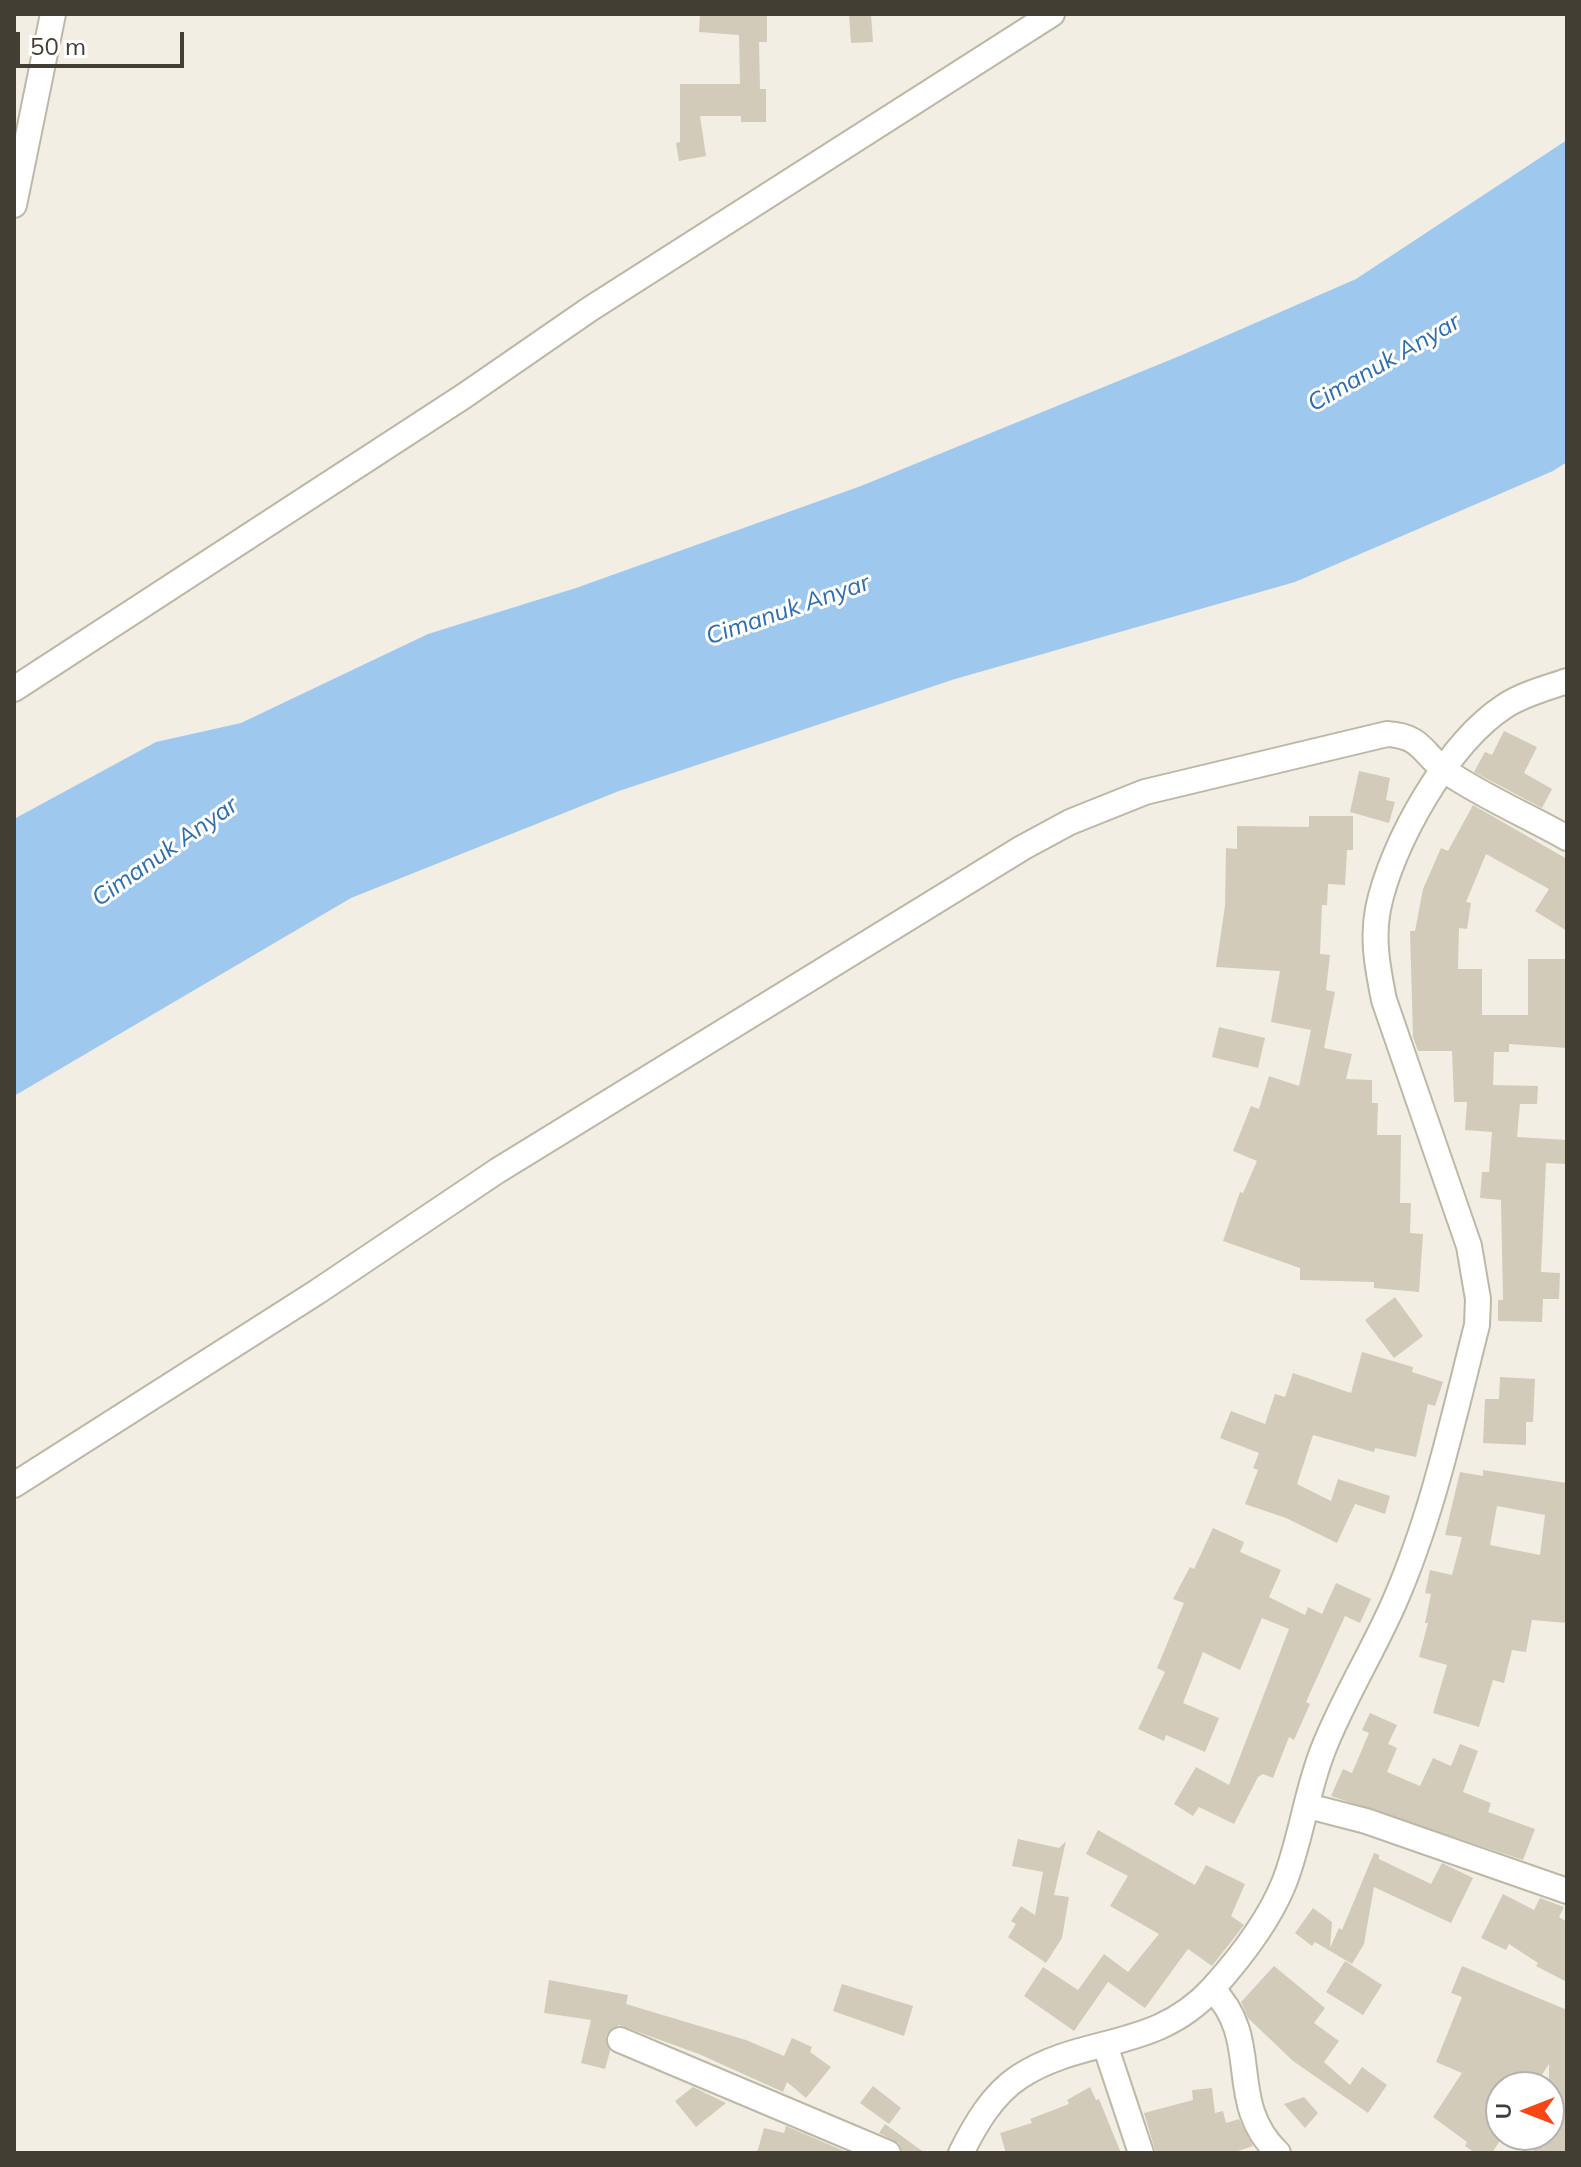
<!DOCTYPE html>
<html>
<head>
<meta charset="utf-8">
<style>
  body { margin:0 }
  #map { position:relative; width:1581px; height:2167px; overflow:hidden; background:#f2eee3; font-family:Mulish,sans-serif }
  canvas { display:block }
  .frame { position:absolute; inset:0; border:16px solid #433e34; pointer-events:none }
  .north { position:absolute; left:1485px; top:2071px; width:80px; height:80px; box-sizing:border-box; background:#fff; border:2px solid #b4b2ae; border-radius:50%; rotate:270deg; font-size:22px; font-weight:700; line-height:32px; text-align:center; color:#433e34 }
  .north::after { content:''; display:block; margin:auto; width:28px; height:36px; background:#f84714; clip-path:polygon(50% 0,100% 100%,50% 72%,0 100%) }
  .scale { position:absolute; left:16px; top:32px; width:168px; height:36px; box-sizing:border-box; border:4px solid #433e34; border-top:0; padding-left:10px; font-size:24px; line-height:28px; white-space:nowrap; color:#433e34; -webkit-text-stroke:6px #fff; paint-order:stroke }
</style>
</head>
<body>
<div id="map">
<canvas width="1581" height="2167"></canvas>
<div class="frame"></div>
<div class="north">U</div>
<div class="scale">50 m</div>
</div>
<script>
const context = document.querySelector('canvas').getContext('2d');
context.lineJoin = 'round';
function fillPath(path, color) { context.fillStyle = color; context.fill(path, 'evenodd'); }
function stroke(path, color, width, dash) { context.strokeStyle = color; context.lineWidth = width; context.lineCap = dash ? 'butt' : 'round'; context.setLineDash(dash || []); context.stroke(path); }
function write(font, color, halo, rows, align = 'center') {
  context.font = font + ' Mulish,sans-serif'; context.lineWidth = 6; context.setLineDash([]); context.textBaseline = 'middle'; context.strokeStyle = halo; context.fillStyle = color; for (const [text, x, y, turn = 0] of rows) {
    context.save(); context.translate(x, y); context.rotate((+turn || 0) * Math.PI / 180); context.textAlign = isNaN(turn) ? turn : align; if (halo) context.strokeText(text, 0, 0); context.fillText(text, 0, 0); context.restore();
  }
}
fillPath(new Path2D(`
  M1567,140V462L1553,471L1295,582L955,679L619,791L351,898L14,1096V819L156,742L241,723L428,634L576,588L861,486L1182,355L1356,279Z`), '#9fc8ef');
fillPath(new Path2D(`
  M700,14H767V42H759L760,89H766V122H741V116H700L706,156L679,161L676,143L680,142V84H740L739,35L699,32Z
  M849,14H871L873,42L851,43Z
  M1504,731L1537,747L1524,773L1552,789L1542,808L1474,772L1485,752L1492,755Z
  M1359,771L1390,778L1386,800L1395,802L1389,823L1350,812Z
  M1473,805L1567,859V931L1535,911L1549,889L1486,854L1466,902L1471,903L1467,929L1459,928L1458,969H1482V1015H1528V959H1567V1048L1509,1044V1052H1494L1493,1085L1538,1086L1537,1104H1520L1517,1137L1567,1140V1164L1546,1163L1541,1272L1560,1273L1559,1299H1543L1542,1322L1498,1321V1300H1503L1501,1200L1480,1198L1482,1172H1489L1492,1132L1465,1130L1467,1102H1454L1452,1051H1418L1413,1037L1410,931H1415L1423,889L1441,848L1448,851Z
  M1309,816H1353V850H1347L1345,885L1328,884L1327,905H1322L1320,954L1330,955L1326,990L1335,992L1324,1048L1352,1054L1346,1079L1372,1080V1103H1378L1377,1135H1401L1400,1203H1411L1410,1233L1423,1234L1419,1292L1374,1288V1282L1300,1280V1268L1223,1241L1240,1192L1243,1193L1257,1161L1233,1151L1251,1106L1259,1109L1269,1076L1299,1086L1311,1030L1271,1022L1280,971L1216,967L1225,906L1226,848L1237,849V826L1309,827Z
  M1219,1027L1265,1038L1258,1068L1212,1057Z
  M1395,1297L1423,1336L1394,1358L1365,1320Z
  M1362,1352L1413,1367L1412,1372L1443,1382L1435,1406L1428,1404L1416,1457L1375,1448L1374,1452L1313,1435L1297,1484L1331,1501L1338,1479L1390,1496L1385,1514L1355,1504L1337,1543L1286,1518L1245,1504L1258,1470L1253,1468L1259,1453L1220,1438L1231,1411L1265,1424L1275,1394L1285,1397L1293,1373L1351,1393Z
  M1500,1377L1535,1379L1533,1422H1526V1445L1483,1443L1485,1399H1499Z
  M1483,1470L1567,1483V1623L1532,1620L1526,1652L1512,1650L1504,1683L1493,1680L1479,1727L1433,1713L1447,1665L1419,1657L1428,1623H1425L1431,1594L1425,1593L1430,1570L1452,1575L1462,1537L1445,1535L1460,1472L1483,1476ZM1497,1506L1545,1515L1540,1555L1490,1545Z
  M1213,1528L1244,1542L1240,1552L1281,1570L1269,1597L1305,1615L1308,1607L1322,1614L1336,1583L1371,1599L1360,1623L1345,1616L1306,1702L1310,1704L1294,1740L1289,1737L1273,1778L1263,1774L1258,1777L1234,1824L1199,1807L1193,1816L1174,1804L1196,1767L1229,1785L1289,1629L1262,1618L1240,1670L1203,1652L1183,1703L1219,1718L1205,1752L1166,1735L1164,1741L1138,1729L1165,1672L1157,1668L1184,1603L1173,1599L1190,1567L1194,1569Z
  M1370,1713L1397,1725L1388,1744L1397,1748L1387,1772L1420,1786L1433,1758L1451,1766L1460,1744L1478,1751L1463,1792L1491,1803L1488,1812L1535,1829L1523,1860L1331,1796L1343,1769L1352,1773L1369,1733L1362,1730Z
  M1098,1830L1195,1885L1206,1865L1245,1884L1231,1916L1244,1925L1212,1966L1188,1949L1145,2008L1108,1982L1074,2031L1024,1996L1043,1967L1078,1990L1104,1954L1128,1972L1159,1934L1110,1906L1128,1876L1086,1854Z
  M1018,1839L1059,1848L1066,1841L1054,1895L1069,1897L1062,1938L1046,1963L1008,1937L1016,1924L1011,1921L1021,1906L1035,1915L1043,1872L1012,1866Z
  M1374,1853L1379,1855V1859L1431,1884L1442,1863L1473,1878L1451,1923L1374,1887L1364,1944L1352,1964L1315,1942L1312,1946L1295,1933L1313,1908L1332,1922L1330,1948L1339,1928L1342,1930Z
  M1503,1894L1534,1910L1540,1898L1564,1907L1559,1917L1567,1922V1982L1536,1966L1538,1963L1509,1944L1506,1950L1481,1938Z
  M1345,1961L1382,1985L1363,2015L1326,1992Z
  M1274,1966L1325,2008L1314,2023L1339,2041L1324,2062L1350,2085L1362,2067L1387,2085L1368,2113L1293,2061L1248,2018L1241,2002Z
  M1462,1966L1567,2010V2153H1532L1544,2135H1549V2064L1534,2087H1501V2139L1492,2153H1475L1465,2146L1467,2142L1433,2117L1462,2073L1436,2062L1462,1997L1451,1993Z
  M549,1980L628,1995L626,2004L746,2040L784,2056L792,2038L812,2047L810,2052L831,2067L806,2098L787,2082L783,2092L699,2054L619,2025L606,2035L610,2051L605,2069L581,2063L591,2020L544,2013Z
  M842,1984L913,2006L904,2036L833,2011Z
  M873,2086L901,2108L889,2124L860,2103Z
  M693,2087L726,2103L696,2127L675,2101Z
  M1090,2087L1096,2100L1099,2099L1121,2153H1006L1000,2133L1032,2123L1030,2119L1069,2104L1067,2100Z
  M1212,2088L1215,2113L1223,2111L1226,2123L1239,2119L1253,2146L1232,2153H1156L1144,2113L1193,2100L1192,2090Z
  M1304,2097L1318,2113L1305,2128L1284,2104Z
  M885,2124L925,2153H903L899,2143L879,2133Z
  M786,2126L849,2153H757L764,2128L784,2133Z`), '#d3cbb9');
const minor = new Path2D(`
  M14,205L53,14
  M14,689L464,396L590,309L1052,14
  M14,1485L317,1292L497,1171L1022,848L1070,822L1145,792L1387,734C1423,736 1422,754 1447,772C1484,797 1528,816 1567,838
  M1308,1806L1366,1821L1567,1891
  M1212,1989C1264,2040 1224,2101 1278,2153
  M620,2040L888,2153
  M1105,2045L1141,2153
  M961,2153C975,2125 992,2095 1019,2077C1083,2035 1155,2052 1213,1988C1240,1958 1269,1920 1284,1883C1301,1840 1306,1793 1323,1750C1343,1699 1372,1653 1394,1603C1433,1514 1453,1419 1477,1325L1478,1299L1469,1246L1384,1000C1378,970 1372,940 1378,909C1391,844 1448,743 1505,706C1523,694 1547,688 1567,681`);
stroke(minor, '#bdb7a6', 28);
stroke(minor, '#fff', 24);
write('italic 24px', '#2e6eae', '#fff', [
  ["Cimanuk Anyar",1384,363,-30],
  ["Cimanuk Anyar",788,610,-19],
  ["Cimanuk Anyar",165,852,-35]
]);
</script>
</body>
</html>
